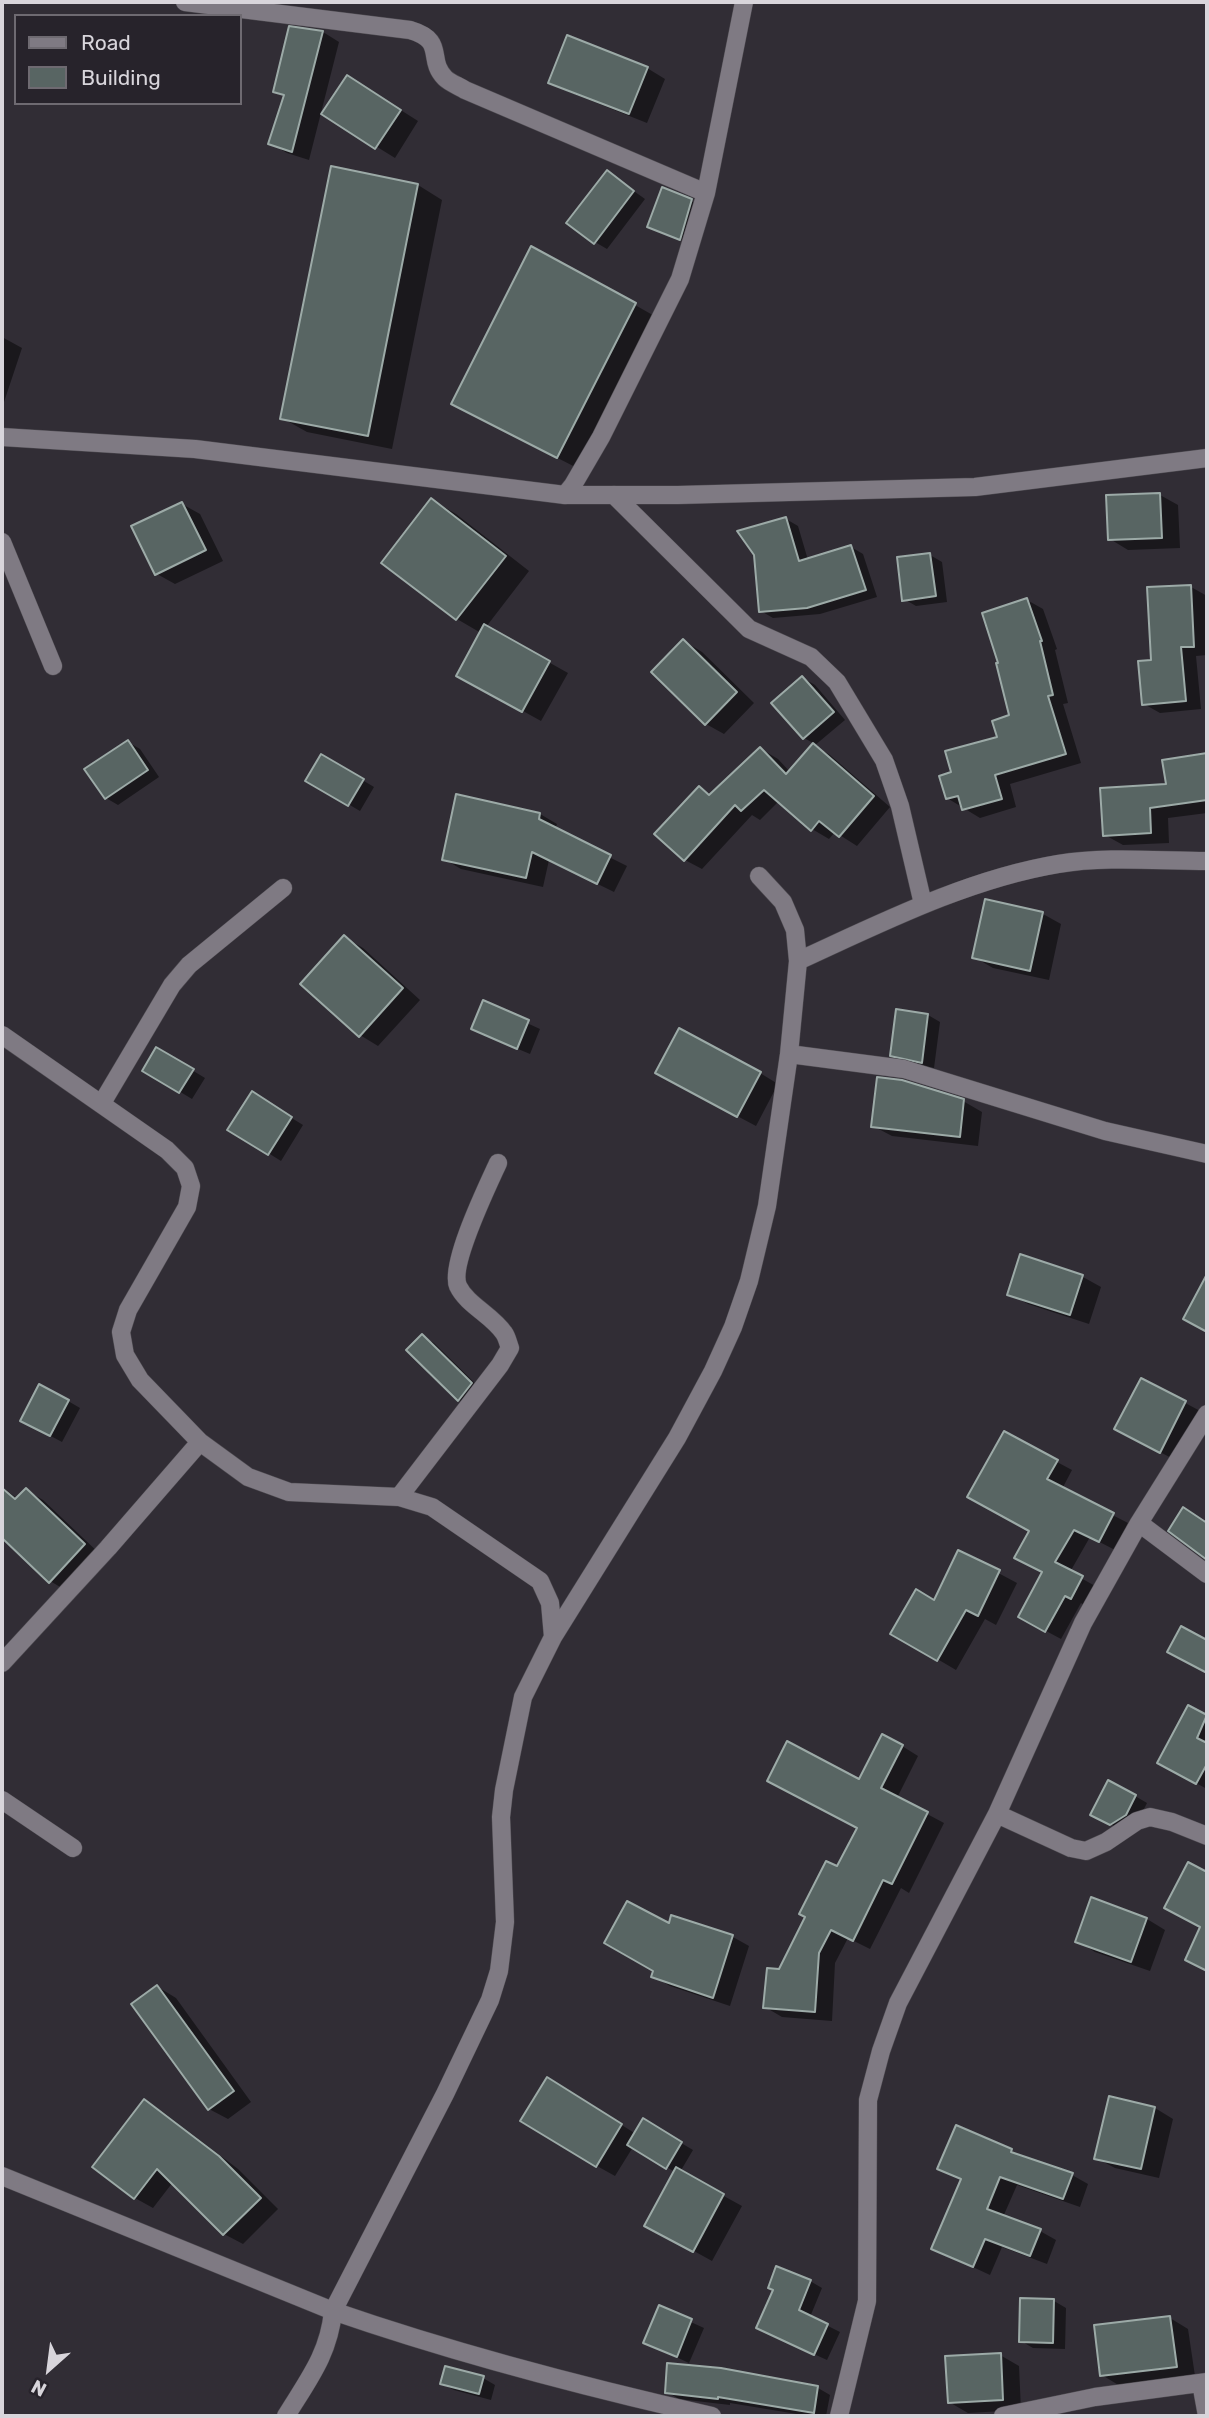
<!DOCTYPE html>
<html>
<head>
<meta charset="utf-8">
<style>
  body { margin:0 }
  #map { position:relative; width:1209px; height:2418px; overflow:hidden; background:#312d35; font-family:Rubik,sans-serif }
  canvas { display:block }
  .frame { position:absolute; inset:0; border:4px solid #d8d5db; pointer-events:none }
  .legend { position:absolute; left:14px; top:14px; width:228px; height:91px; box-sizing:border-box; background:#27232b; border:2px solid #6e6a71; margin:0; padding:9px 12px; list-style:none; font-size:21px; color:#d8d5db }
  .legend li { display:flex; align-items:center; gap:14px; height:35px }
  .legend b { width:35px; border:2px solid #6e6a71 }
  .north { position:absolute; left:14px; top:2334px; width:70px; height:70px; -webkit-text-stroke:5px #27232b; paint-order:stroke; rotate:208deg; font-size:19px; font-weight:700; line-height:28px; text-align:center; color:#d8d5db }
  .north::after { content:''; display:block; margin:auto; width:24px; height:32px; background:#d8d5db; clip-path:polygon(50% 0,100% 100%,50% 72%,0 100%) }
</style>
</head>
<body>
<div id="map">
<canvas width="1209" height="2418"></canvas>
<div class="frame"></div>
<ul class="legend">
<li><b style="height:9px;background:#7f7a83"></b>Road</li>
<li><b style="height:19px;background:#586563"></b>Building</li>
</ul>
<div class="north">N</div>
</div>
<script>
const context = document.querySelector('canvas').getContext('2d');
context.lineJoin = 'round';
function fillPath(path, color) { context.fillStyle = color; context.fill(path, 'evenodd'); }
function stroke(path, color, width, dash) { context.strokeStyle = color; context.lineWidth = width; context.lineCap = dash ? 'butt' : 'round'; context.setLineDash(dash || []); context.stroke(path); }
fillPath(new Path2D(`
  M323,32L339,42L309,160L287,153L270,143L285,97L275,91Z
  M647,68L665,79L647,123L569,92L550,82Z
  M366,88L418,121L395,158L324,114Z
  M332,168L418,185L442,200L392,449L307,432L282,418Z
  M607,172L645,199L607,249L595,242Z
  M691,201L703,208L692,245L649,226Z
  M635,305L658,318L581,470L476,416Z
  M2,337L22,348L2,408Z
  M1160,495L1178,505L1180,548L1128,550L1110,539Z
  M432,500L456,514L529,571L486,627L568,673L541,721L458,675L481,633L457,619L384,563Z
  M182,504L200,514L223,561L175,584L157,574Z
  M786,519L798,526L808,560L851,547L863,554L877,597L820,614L773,618L761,611Z
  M930,555L942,562L947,602L916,606L904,599Z
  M1191,587L1207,596V655L1196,656L1201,709L1160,713L1144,704L1153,661Z
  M1027,600L1043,609L1057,649L1055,650L1068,703L1063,704L1081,763L1010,784L1016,807L980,818L947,798L954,773L999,739L1011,717Z
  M684,641L702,652L754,703L724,734L706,724Z
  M803,678L815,685L845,720L814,746L830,755L890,807L857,846L835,832L829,839L812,829L779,801L760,820L752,815L702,869L685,860L699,788L711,795L761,749L778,759L790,772L815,744L804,738Z
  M128,742L140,749L159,777L118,805L106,798Z
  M1207,755V813L1168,818L1169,843L1123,845L1105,835L1168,786L1164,761Z
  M322,756L374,787L360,811L307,780Z
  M540,814L557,824L555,830L627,866L614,892L549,860L543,887L461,869L444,859Z
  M1043,914L1061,924L1049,980L993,968L974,957Z
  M344,937L363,948L420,1000L378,1046L360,1035Z
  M483,1003L540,1029L530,1054L485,1035Z
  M928,1015L940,1022L934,1068L904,1062L892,1055Z
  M157,1049L205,1078L192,1099L144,1070Z
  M760,1073L778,1084L756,1126L675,1083Z
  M264,1101L303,1125L281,1161L230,1129Z
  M963,1101L982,1112L978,1146L892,1136L873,1126Z
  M1021,1257L1083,1277L1101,1287L1089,1324L1028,1304L1009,1294Z
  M422,1336L434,1343L483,1391L471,1407L459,1400L408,1350Z
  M1142,1380L1204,1413L1179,1462L1135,1439Z
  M68,1401L80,1408L62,1442L34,1427Z
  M1057,1462L1072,1470L1062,1489L1128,1523L1115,1550L1090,1537L1070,1572L1097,1587L1087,1607L1081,1603L1061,1639L1035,1625L1044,1572L1031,1531L985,1506Z
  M2,1487L18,1499L26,1490L43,1500L101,1555L67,1591L50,1581L2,1536Z
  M959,1552L1017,1583L996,1625L985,1619L956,1670L893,1633L935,1602Z
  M1189,1708L1207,1717V1789L1159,1763Z
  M902,1746L918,1756L897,1798L944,1823L909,1893L901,1888L870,1949L848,1938L835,1963L832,2021L782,2017L765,2007L780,1970L858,1828L860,1781Z
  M1135,1796L1147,1803L1138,1821L1124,1831L1104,1821Z
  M1092,1900L1147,1919L1165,1930L1150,1971L1095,1952L1077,1941Z
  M672,1917L733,1937L749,1946L730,2006L670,1986L653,1976Z
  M158,1987L176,1998L251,2102L228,2119L209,2109Z
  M566,2090L636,2134L644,2121L693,2150L680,2172L742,2206L712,2261L647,2225L675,2172L633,2147L615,2176L597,2166Z
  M144,2101L163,2112L238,2169L278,2209L243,2244L224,2234L173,2182L153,2208L135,2198Z
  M1155,2108L1173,2119L1159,2178L1115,2168L1096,2158Z
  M1011,2151L1026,2159L1072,2175L1088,2184L1080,2207L1017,2185L1003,2217L1040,2231L1056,2240L1047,2264L1002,2247L990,2275L934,2249L962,2180L939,2168Z
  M810,2281L822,2288L810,2317L840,2332L827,2360L770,2334Z
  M1054,2301L1066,2308L1065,2349L1033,2348L1021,2341Z
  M660,2308L704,2328L689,2363L646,2343Z
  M1170,2318L1188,2329L1195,2376L1120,2386L1102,2375Z
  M1000,2355L1019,2366L1021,2410L968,2413L949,2402Z
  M483,2378L495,2385L491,2400L454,2390L442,2384Z
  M818,2388L830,2395L826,2416H809L730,2403V2405L679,2399L667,2392Z`), '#0007');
const building = new Path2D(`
  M289,26L323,31L292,152L268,144L284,95L273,92Z
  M567,35L648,67L629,114L548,83Z
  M347,75L401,110L375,149L321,114Z
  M331,166L418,184L368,436L280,419Z
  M607,170L634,191L594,244L566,223Z
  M662,187L692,199L680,240L647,227Z
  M531,246L636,303L557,458L451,404Z
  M1160,493L1162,538L1108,540L1106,495Z
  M431,498L506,556L456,620L381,563Z
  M182,502L206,550L155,575L131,526Z
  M786,517L799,561L851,545L866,590L807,608L759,612L754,555L737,531Z
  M930,553L936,596L902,601L897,557Z
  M1191,585L1194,647H1181L1186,701L1142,705L1138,661L1151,660L1147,587Z
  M1027,598L1042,641H1040L1053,695L1048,696L1066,754L995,775L1002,799L962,810L958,796L946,799L939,776L951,772L945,751L997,737L992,721L1009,715L996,663H998L982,613Z
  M484,624L550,661L522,712L456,676Z
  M683,639L737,692L705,725L651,672Z
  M802,676L834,712L803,739L771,703Z
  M128,740L148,770L105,799L84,769Z
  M813,743L874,796L839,837L819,821L811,831L764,790L741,811L735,805L684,861L654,834L699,786L709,795L760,747L786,774Z
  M1207,753V800L1150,808L1151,833L1103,836L1100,788L1166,784L1162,760Z
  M321,754L364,779L348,806L305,781Z
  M456,794L540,813L539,819L611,855L597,884L532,852L526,878L442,860Z
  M985,899L1043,912L1030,971L972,958Z
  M344,935L403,988L359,1037L300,984Z
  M483,1000L529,1020L517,1049L471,1029Z
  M896,1009L928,1014L922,1063L890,1056Z
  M679,1028L761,1072L737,1117L655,1073Z
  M156,1047L194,1069L179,1093L142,1071Z
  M877,1077L902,1080L964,1099L960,1137L871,1127Z
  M252,1091L292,1117L268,1155L227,1130Z
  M1020,1254L1083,1275L1070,1315L1007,1295Z
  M1207,1274V1332L1183,1319Z
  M422,1334L472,1383L458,1401L406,1350Z
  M1141,1378L1186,1401L1160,1453L1114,1429Z
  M39,1384L69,1400L50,1436L20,1421Z
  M1004,1431L1058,1460L1047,1479L1114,1513L1099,1542L1074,1530L1055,1562L1083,1576L1071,1599L1065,1596L1045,1632L1018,1617L1042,1572L1014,1558L1029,1531L967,1497Z
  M2,1488L15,1499L26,1488L85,1544L49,1583L2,1538Z
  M1183,1507L1207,1523V1560L1168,1531Z
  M958,1550L1000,1570L978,1616L966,1610L937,1661L890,1634L916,1589L934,1600Z
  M1181,1626L1207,1640V1673L1167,1652Z
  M1188,1705L1207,1715L1197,1738L1207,1743V1764L1196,1784L1157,1763Z
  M882,1734L903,1745L881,1788L928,1812L892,1884L883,1880L853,1941L831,1930L819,1953L815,2012L763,2008L767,1968L779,1969L805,1917L799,1914L826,1861L837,1866L857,1828L767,1781L787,1741L859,1779Z
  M1108,1780L1136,1795L1126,1815L1110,1825L1090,1815Z
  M1188,1862L1207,1872V1971L1185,1960L1200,1927L1164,1908Z
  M1091,1897L1147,1918L1131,1962L1075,1942Z
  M627,1901L669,1923L671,1915L733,1935L713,1998L651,1977L653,1971L604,1943Z
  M157,1985L234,2091L208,2110L131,2004Z
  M547,2077L622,2124L596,2167L520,2121Z
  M1109,2096L1155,2107L1141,2169L1094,2159Z
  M144,2099L219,2156L261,2198L223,2235L157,2169L134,2199L92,2167Z
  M643,2118L682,2142L666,2169L627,2145Z
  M956,2125L1012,2149L1011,2152L1073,2173L1063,2199L1000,2177L987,2209L1041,2229L1030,2256L985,2239L973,2267L931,2249L961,2179L937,2169Z
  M676,2167L724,2194L693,2252L644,2226Z
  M776,2266L811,2280L799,2310L828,2324L814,2355L756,2328L773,2290L768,2288Z
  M1020,2298L1054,2299L1053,2343L1019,2342Z
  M659,2305L692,2319L677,2357L643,2343Z
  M1170,2316L1177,2367L1100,2376L1094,2325Z
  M1001,2353L1003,2400L948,2403L945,2356Z
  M667,2363L721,2368L818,2386L814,2413L718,2397V2399L665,2393Z
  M445,2366L484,2376L479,2394L440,2384Z`);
fillPath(building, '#586563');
stroke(building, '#9caaa7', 2);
const street = new Path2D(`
  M185,2L410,30C447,41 426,59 445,78C450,83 459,86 465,90L706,193
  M565,495L573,485L601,437L680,279L706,193L744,2
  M614,495L749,629L811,657L837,682L884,760L900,806L923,904
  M2,542L53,666
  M798,961C881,923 968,879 1058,864C1106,856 1158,861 1207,861
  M2,1035L167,1150L185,1168L191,1186L187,1207L128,1310L121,1332L125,1355L140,1380L200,1442L248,1477L289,1492L399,1497L432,1507L540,1581L550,1603L553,1637
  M789,1054L904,1069L1105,1131L1207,1154
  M102,1103L172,985L189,965L283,888
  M399,1497L500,1365L510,1348C508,1343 507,1337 504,1333C492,1315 467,1305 458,1286C449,1265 488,1185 498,1163
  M1139,1523L1207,1574
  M2,1663L108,1548L200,1442
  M2,1800L73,1848
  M997,1814L1071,1848L1086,1851L1106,1842L1137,1821L1150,1817L1172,1822L1207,1836
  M2,2176L333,2311C457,2354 584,2387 712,2416
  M1201,2383L1207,2416
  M286,2416C308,2380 329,2354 333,2311L445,2094L490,2000L499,1971L505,1922L501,1817L504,1790L523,1697L553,1637L677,1438L713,1371L733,1327L749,1281L767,1206L789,1054L798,961L795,930L783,902L759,876
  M839,2416L867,2301L868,2100L881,2051L898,2003L997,1814L1083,1623L1139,1523L1207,1414
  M1003,2416L1095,2397L1207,2382`);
const secondary = new Path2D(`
  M2,437L195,449L565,495H678L975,487L1207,458`);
stroke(street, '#4e4b51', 19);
stroke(secondary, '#4e4b51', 19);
stroke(street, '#7f7a83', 18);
stroke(secondary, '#7f7a83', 18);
</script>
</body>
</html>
